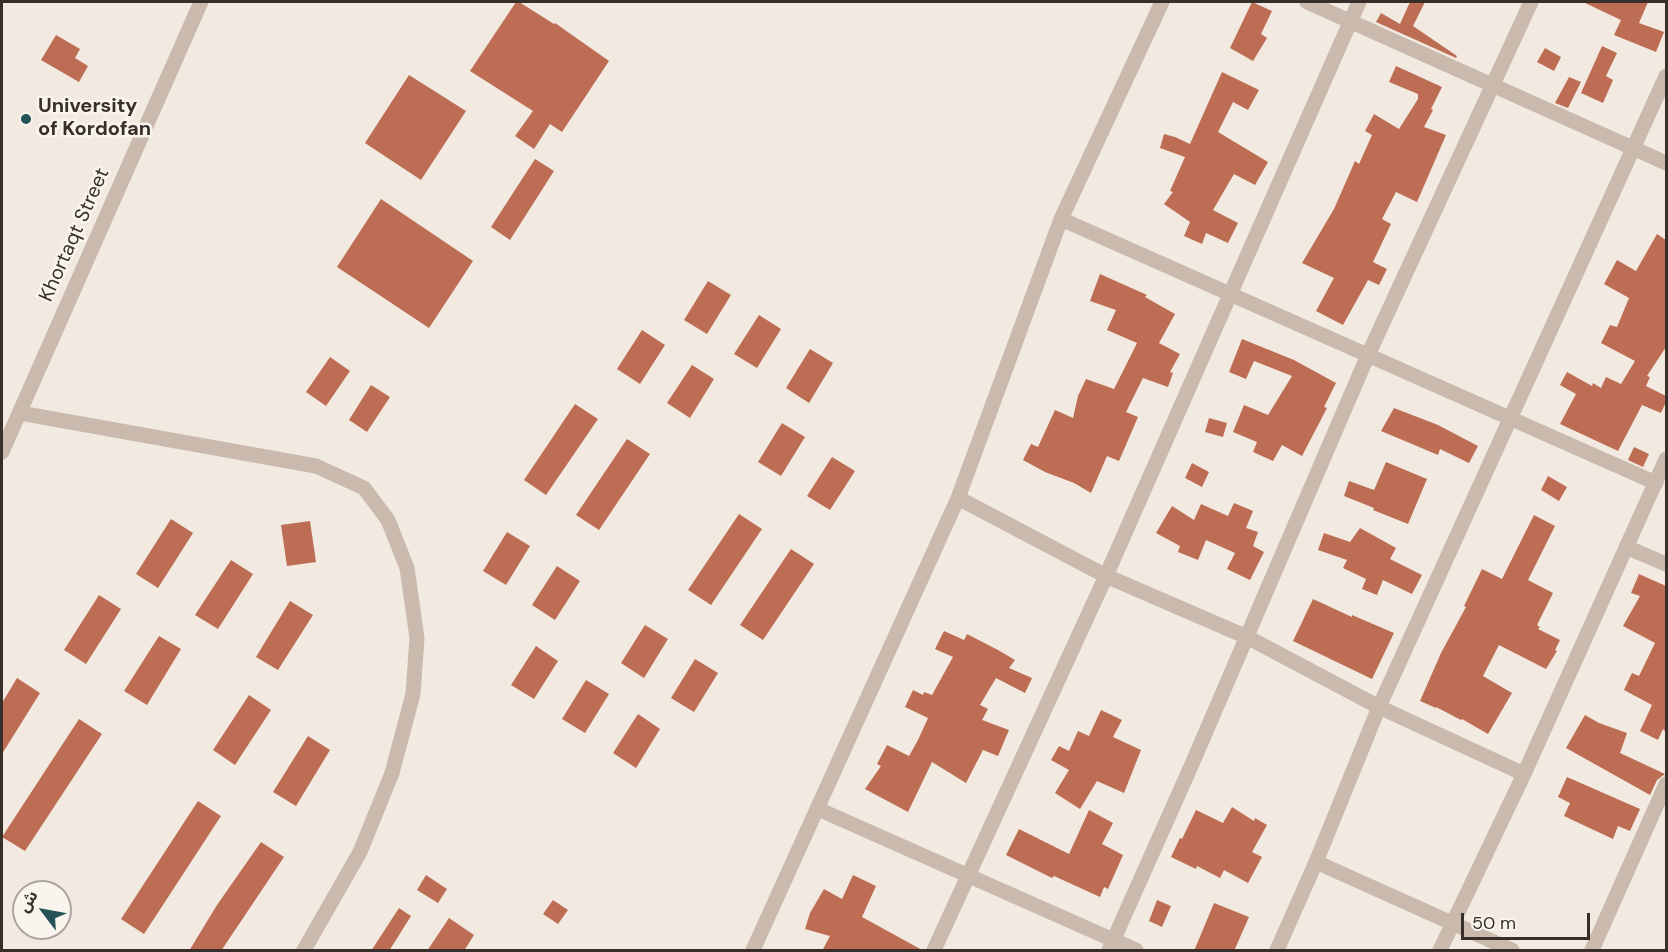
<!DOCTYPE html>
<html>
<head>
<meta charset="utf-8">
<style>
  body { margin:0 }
  #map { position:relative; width:1668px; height:952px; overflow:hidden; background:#f2eae1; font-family:"DM Sans","Noto Sans Arabic",sans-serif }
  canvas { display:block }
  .frame { position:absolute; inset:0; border:3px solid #382f2b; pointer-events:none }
  .north { position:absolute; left:12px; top:880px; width:60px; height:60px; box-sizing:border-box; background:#f9f4ed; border:2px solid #aca59f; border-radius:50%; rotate:302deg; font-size:16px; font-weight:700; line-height:24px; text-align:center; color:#382f2b }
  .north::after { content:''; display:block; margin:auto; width:21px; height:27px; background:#235357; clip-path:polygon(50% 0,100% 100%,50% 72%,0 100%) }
  .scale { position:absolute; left:1461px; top:913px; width:129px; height:27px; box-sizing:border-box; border:3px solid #382f2b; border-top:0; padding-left:8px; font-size:18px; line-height:21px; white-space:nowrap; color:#382f2b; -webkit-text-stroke:4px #f9f4ed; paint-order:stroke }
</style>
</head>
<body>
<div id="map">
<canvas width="1668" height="952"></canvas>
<div class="frame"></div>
<div class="north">ش</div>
<div class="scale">50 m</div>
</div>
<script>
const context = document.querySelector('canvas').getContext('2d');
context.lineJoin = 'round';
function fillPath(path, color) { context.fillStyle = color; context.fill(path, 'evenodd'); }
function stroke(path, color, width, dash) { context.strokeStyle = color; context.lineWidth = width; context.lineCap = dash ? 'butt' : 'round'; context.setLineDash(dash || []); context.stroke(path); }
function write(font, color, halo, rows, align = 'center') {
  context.font = font + ' "DM Sans",sans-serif'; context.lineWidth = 5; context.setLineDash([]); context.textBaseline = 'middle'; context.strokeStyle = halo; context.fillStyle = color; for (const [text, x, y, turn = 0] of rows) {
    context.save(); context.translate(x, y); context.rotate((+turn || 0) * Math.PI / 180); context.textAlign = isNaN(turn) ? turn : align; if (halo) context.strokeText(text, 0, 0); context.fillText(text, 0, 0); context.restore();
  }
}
fillPath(new Path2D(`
  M516,2H519L554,24L555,23L609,61L562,132L550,124L534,149L515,136L533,111L470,71Z
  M1252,2L1272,11L1261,34L1267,38L1253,61L1230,48Z
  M1410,2H1425L1413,26L1457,56L1456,58L1376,22L1381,13L1400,24Z
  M1583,2H1648L1639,23L1664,32L1656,52L1614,35L1621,20Z
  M56,35L80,49L75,58L88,66L79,82L41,60Z
  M1602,46L1617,53L1606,76L1613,80L1603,103L1581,93Z
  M1545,48L1561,57L1554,71L1537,62Z
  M1396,66L1442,87L1431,109L1433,110L1424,127L1446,135L1417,202L1396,192L1382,219L1391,224L1373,262L1387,269L1379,285L1368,280L1343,325L1316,311L1334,278L1302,263L1334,209L1355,161L1359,164L1372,135L1365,131L1374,114L1399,129L1418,99V94L1389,82Z
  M1222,72L1259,90L1248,110L1233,102L1218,132L1268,162L1255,185L1234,174L1213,210L1238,223L1228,243L1206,233L1202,244L1184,236L1190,222L1164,204L1173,192L1170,191L1185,157L1160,148L1164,134L1175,137L1190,144Z
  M409,75L466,111L421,180L365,143Z
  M1569,77L1581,82L1568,108L1555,103Z
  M535,159L554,171L510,240L491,227Z
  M381,199L473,261L429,328L337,267Z
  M1657,234L1666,240V347L1647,376L1650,377L1646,386L1666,396V402L1661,413L1642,405L1618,451L1560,424L1576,394L1560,385L1567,372L1592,386L1593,383L1601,388L1606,377L1621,384L1635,361L1601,343L1610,325L1617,327L1629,298L1604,284L1617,260L1636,271Z
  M1100,274L1147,295L1145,297L1175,314L1159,343L1180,354L1170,372L1173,373L1168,387L1143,378L1126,412L1138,417L1119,461L1107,456L1091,493L1074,483L1045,472L1023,460L1031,444L1038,447L1055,410L1073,418L1078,396L1086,379L1114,389L1137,343L1107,330L1116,310L1090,301Z
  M708,281L731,295L707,334L684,320Z
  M759,315L781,329L757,368L734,354Z
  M642,330L665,345L640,384L617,369Z
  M1242,339L1294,360L1336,383L1324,407L1327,408L1302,456L1282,445L1273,461L1253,452L1257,442L1233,432L1244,405L1268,415L1292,376L1254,361L1246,379L1229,372Z
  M810,349L833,363L809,403L786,388Z
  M330,357L350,371L326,406L306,392Z
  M692,365L714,379L690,418L667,403Z
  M371,385L390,397L367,432L349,420Z
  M575,404L598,419L546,495L524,480Z
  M1394,408L1438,425L1478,446L1469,463L1440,449L1438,455L1381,431Z
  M1209,418L1227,423L1223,437L1205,432Z
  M782,423L805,437L781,476L758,462Z
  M627,439L650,454L599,530L576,515Z
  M1634,447L1649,454L1643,467L1628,460Z
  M832,457L855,471L830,510L807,496Z
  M1386,462L1427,479L1408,524L1373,510L1374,508L1344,496L1349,481L1374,490Z
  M1192,463L1209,472L1202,487L1185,478Z
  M1548,476L1567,487L1559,501L1541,490Z
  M1234,503L1253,511L1246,528L1258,532L1253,546L1264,552L1250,580L1227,569L1235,553L1206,540L1198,560L1178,552L1180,546L1156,533L1172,506L1194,520L1201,504L1228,516Z
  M739,514L762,529L711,605L688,590Z
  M1534,515L1555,526L1528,580L1553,593L1537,625L1540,627L1538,629L1560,640L1555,650L1557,651L1546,669L1499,645L1483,676L1512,693L1488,734L1462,719L1461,720L1436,707V708L1420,701L1441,653L1466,607L1464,606L1482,569L1502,579Z
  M171,519L193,533L158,588L136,574Z
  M310,521L316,562L287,566L281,525Z
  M1360,528L1396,548L1390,559L1422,575L1412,594L1383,580L1377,595L1362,589L1366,579L1343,568L1347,560L1318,550L1324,533L1350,542Z
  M507,532L530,546L506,585L483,571Z
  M791,549L814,564L763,640L740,625Z
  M231,560L253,574L218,629L195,615Z
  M557,566L580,581L555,620L532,605Z
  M1639,574L1666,586V732L1663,729L1658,740L1640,731L1652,705L1624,690L1632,673L1639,676L1655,643L1623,626L1640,596L1631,593Z
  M99,595L121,609L86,664L64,650Z
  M1313,599L1352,617V615L1394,633L1372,679L1293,641Z
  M290,601L313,615L278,670L256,657Z
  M645,625L668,639L644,678L621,663Z
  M944,631L964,640L967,634L998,650L1015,660L1009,668L1032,678L1025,693L996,678L980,705L988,709L982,720L1009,730L998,756L983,750L966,783L932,762L908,812L865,789L881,766L877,764L887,745L909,756L918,740L928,718L905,707L913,690L923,695L924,692L932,695L953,657L935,649Z
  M159,636L181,649L147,705L124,691Z
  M536,646L558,661L534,699L511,685Z
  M695,659L718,673L694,712L671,698Z
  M17,678L40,693L2,754V703Z
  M586,680L609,694L585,733L562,719Z
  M249,695L271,710L235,765L213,750Z
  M1101,710L1122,720L1113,737L1141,750L1124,793L1097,781L1080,809L1055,793L1069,770L1051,760L1059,746L1069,751L1078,731L1089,736Z
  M638,714L660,729L636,768L613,753Z
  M1585,715L1599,723L1627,733L1620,753L1665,774L1657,780L1650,795L1566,748Z
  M79,719L102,734L25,851L2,837Z
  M308,736L330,750L296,806L273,792Z
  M1567,777L1640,809L1630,831L1618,826L1613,839L1564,816L1570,803L1558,797Z
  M198,801L221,816L144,934L121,919Z
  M1232,807L1254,821L1255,818L1267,825L1252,852L1262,857L1248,883L1224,870L1220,878L1197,866L1196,869L1171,857L1180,838L1182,839L1196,810L1223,823Z
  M1089,810L1113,823L1102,844L1123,855L1108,889L1104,887L1100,897L1054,876L1052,878L1006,855L1019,829L1069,854Z
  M261,842L284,857L221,951H189L217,905Z
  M426,875L447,889L438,903L417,890Z
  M853,875L876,886L862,917L924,951H822L830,936L805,929L810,913L824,889L842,899Z
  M553,900L568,910L558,924L543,914Z
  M1157,900L1171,906L1162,927L1149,921Z
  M1214,903L1249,917L1234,951H1194Z
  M399,908L411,916L389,951H371Z
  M449,918L474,935L464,951H427Z`), '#bd6d54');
stroke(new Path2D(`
  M1307,2L1666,163
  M1061,219L1656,483
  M20,413L316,466L364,488L388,520L407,568L417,638L413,694L392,773L360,852L304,950
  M2,452L201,2
  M958,498L1106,576L1247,637L1379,707L1524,774
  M1626,547L1666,564
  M818,809L1136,950
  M1316,862L1512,950
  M753,950L958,498L1061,219L1162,2
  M934,950L1106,576L1359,2
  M1109,950L1192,764L1368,355L1531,2
  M1277,950L1316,862L1379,707L1666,76
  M1440,950L1524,774L1666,459
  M1592,950L1666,784`), '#c9baad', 15);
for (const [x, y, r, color] of [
  [26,119,6,"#235357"]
]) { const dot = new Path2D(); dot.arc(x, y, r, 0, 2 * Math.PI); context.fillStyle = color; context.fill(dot); stroke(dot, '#f9f4ed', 2); }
write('bold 20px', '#382f2b', '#f9f4ed', [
  ["University",38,107],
  ["of Kordofan",38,130]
], 'left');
write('20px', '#382f2b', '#f9f4ed', [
  ["Khortaqt Street",75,235,-66]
]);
</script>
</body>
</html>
